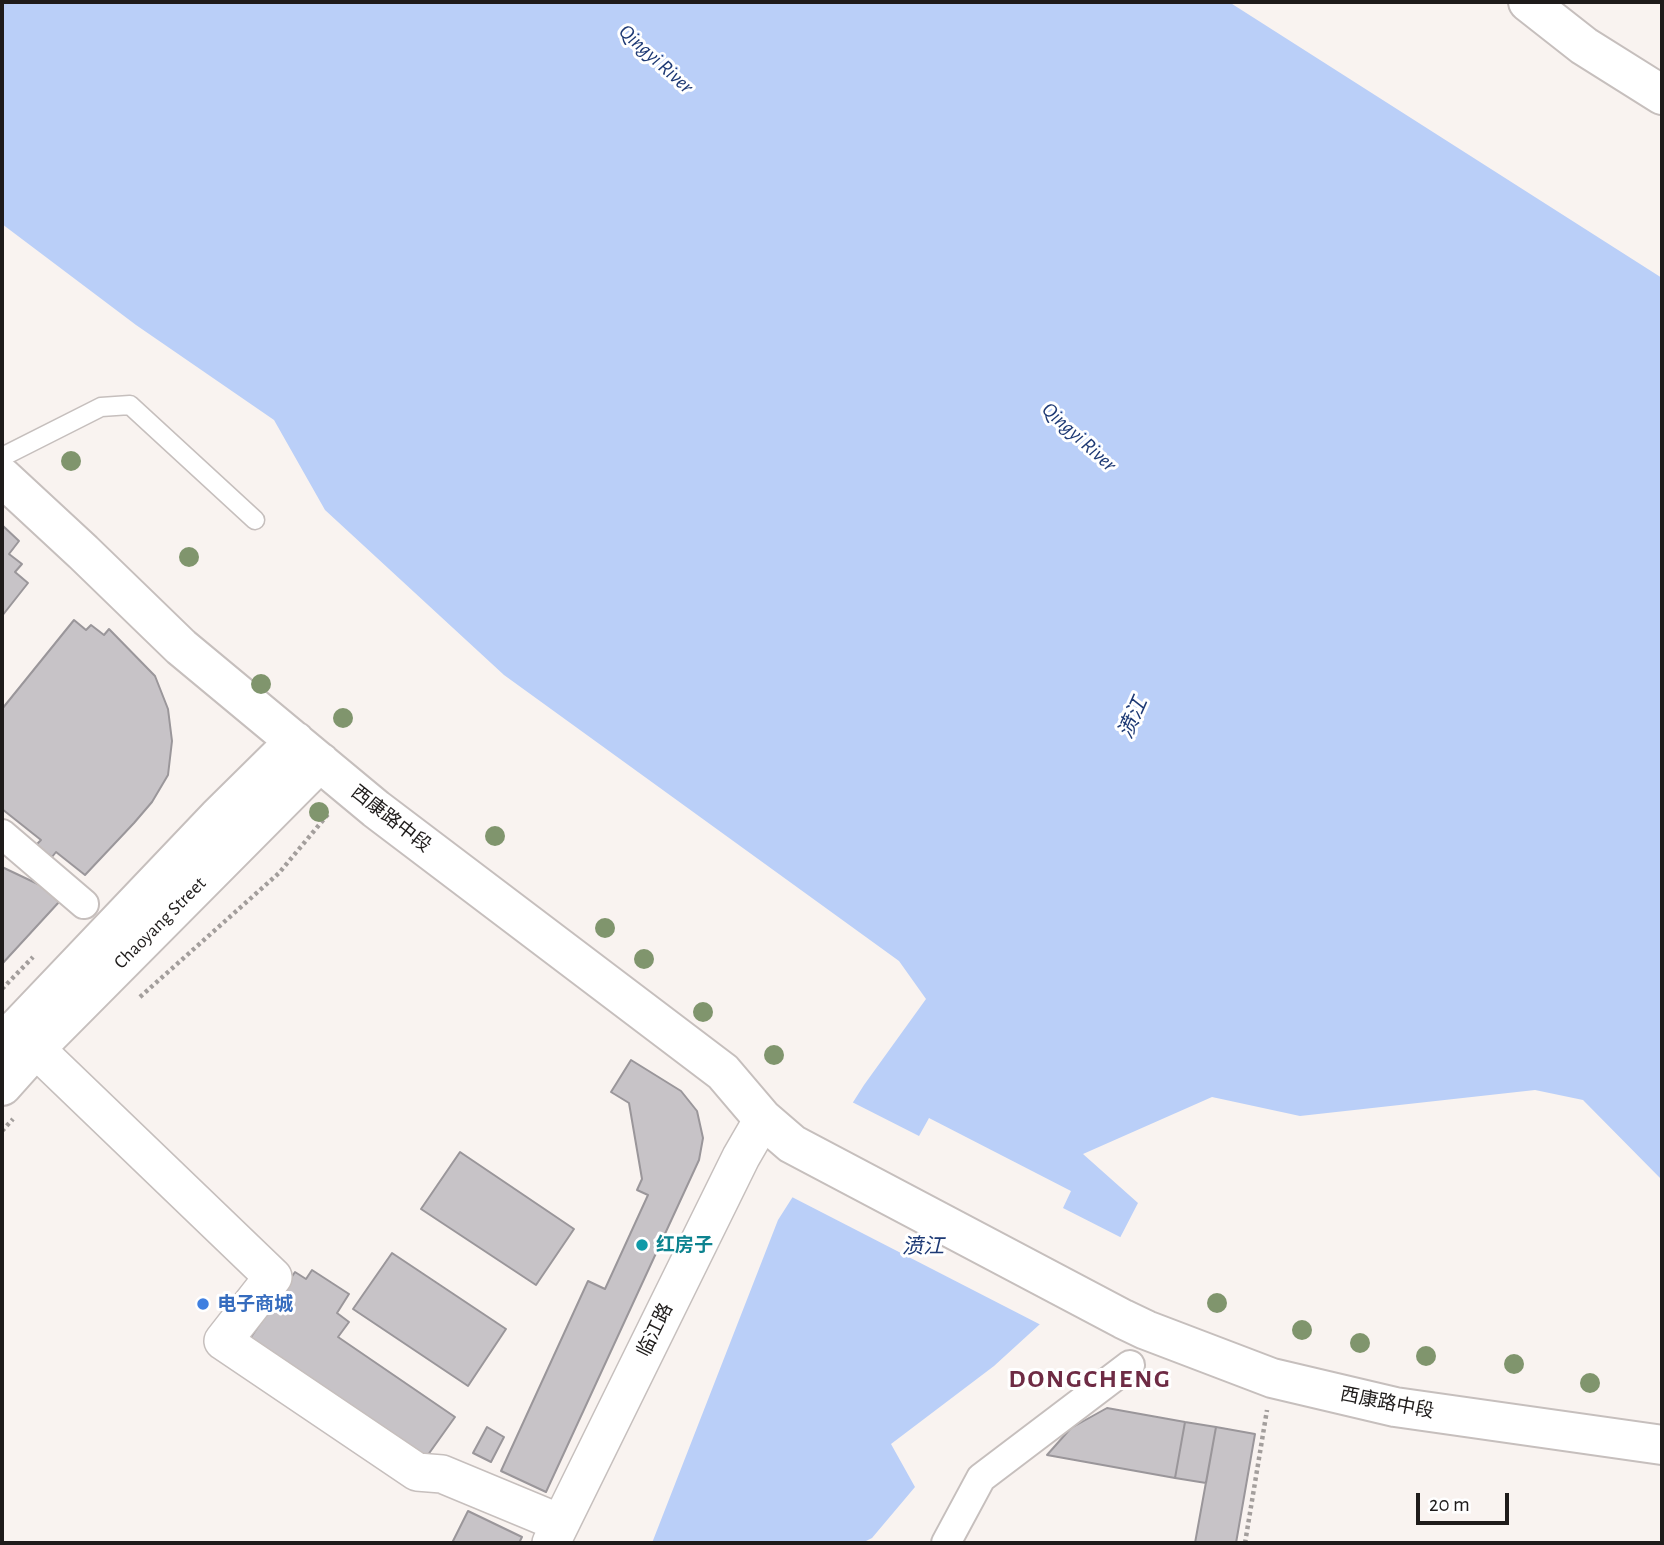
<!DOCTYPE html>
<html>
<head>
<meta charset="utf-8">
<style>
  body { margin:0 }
  #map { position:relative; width:1664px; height:1545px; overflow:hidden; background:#f9f3f0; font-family:"Alegreya Sans",sans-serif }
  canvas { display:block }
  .frame { position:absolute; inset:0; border:4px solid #1e1b1a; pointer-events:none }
  .scale { position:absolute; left:1416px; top:1493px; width:93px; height:32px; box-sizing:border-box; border:4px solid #1e1b1a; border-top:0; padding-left:9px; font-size:21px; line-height:24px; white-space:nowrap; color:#1e1b1a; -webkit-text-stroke:5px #fff; paint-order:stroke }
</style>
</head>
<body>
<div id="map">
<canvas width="1664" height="1545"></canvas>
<div class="frame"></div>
<div class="scale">20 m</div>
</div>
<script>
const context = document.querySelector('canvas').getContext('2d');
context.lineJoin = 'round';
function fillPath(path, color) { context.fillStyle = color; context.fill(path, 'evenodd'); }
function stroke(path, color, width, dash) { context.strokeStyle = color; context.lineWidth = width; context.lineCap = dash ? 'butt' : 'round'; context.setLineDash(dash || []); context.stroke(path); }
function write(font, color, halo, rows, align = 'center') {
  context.font = font + ' "Alegreya Sans","Noto Sans SC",sans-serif'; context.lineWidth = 6; context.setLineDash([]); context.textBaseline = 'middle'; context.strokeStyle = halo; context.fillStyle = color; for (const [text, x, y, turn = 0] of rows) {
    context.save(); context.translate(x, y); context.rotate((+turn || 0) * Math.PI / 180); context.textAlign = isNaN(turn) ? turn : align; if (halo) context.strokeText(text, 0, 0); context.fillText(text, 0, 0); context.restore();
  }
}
fillPath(new Path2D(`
  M2,2H1229L1662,278V1180L1583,1100L1535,1090L1300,1116L1212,1097L1083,1154L1138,1203L1107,1263L994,1366L891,1444L915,1487L872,1538L862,1543H652L778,1220L864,1085L926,999L899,961L504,675L325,510L274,420L136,325L2,224Z`), '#bacff8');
fillPath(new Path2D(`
  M850,1101L919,1136L929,1118L1071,1191L1063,1208L1124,1239L1110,1265L1043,1326L790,1196Z`), '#f9f3f0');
const building = new Path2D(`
  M2,525L19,541L9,554L22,564L15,572L28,583L2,616Z
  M74,620L86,630L91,625L104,635L109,629L155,676L168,709L172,741L168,775L152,802L134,823L85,875L56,852L52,857L36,845L41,840L2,809V709Z
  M2,867L42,886L59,902L2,964Z
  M631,1060L681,1091L697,1111L703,1138L699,1160L546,1492L501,1471L588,1281L605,1289L648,1195L637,1190L642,1179L629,1103L611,1092Z
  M460,1152L574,1229L536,1285L421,1209Z
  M392,1253L506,1329L468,1386L353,1309Z
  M312,1270L349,1294L337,1313L349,1322L338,1337L455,1417L425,1459L249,1340L295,1272L306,1279Z
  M1107,1408L1185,1422L1175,1478L1047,1455L1071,1428Z
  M1185,1422L1216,1427L1206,1483L1175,1478Z
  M487,1427L504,1437L491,1462L473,1453Z
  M1216,1427L1255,1434L1236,1543H1195Z
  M468,1511L522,1537L519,1543H452Z`);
fillPath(building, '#c7c3c7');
stroke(building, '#9a969a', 2);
const service = new Path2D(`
  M2,457L101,407L130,405L255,520`);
const pedestrian = new Path2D(`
  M2,834L84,904
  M946,1543L981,1478L1130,1365`);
const minor = new Path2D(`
  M15,1029L273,1277L223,1341L417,1472L442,1474L560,1523
  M551,1543L741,1157L763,1119`);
const tertiary = new Path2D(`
  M1528,2L1584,46L1662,95
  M2,477L83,552L181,647L376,809L723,1072L763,1119L792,1144L1123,1319L1146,1330L1272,1378L1395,1407L1662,1445
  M2,1044L218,817L295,741
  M2,1086L36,1048L320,762`);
stroke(service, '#c6bfbd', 21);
stroke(pedestrian, '#c6bfbd', 32);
stroke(minor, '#c6bfbd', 40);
stroke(tertiary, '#c6bfbd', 42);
stroke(new Path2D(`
  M2,989L33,957
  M140,997L279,873L329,813
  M2,1131L13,1119
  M1245,1543L1267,1410`), '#a39e9c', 4.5, [3.5, 3.5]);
stroke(service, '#fff', 18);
stroke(pedestrian, '#fff', 28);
stroke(minor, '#fff', 37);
stroke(tertiary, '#fff', 38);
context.fillStyle = '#80956d';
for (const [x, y] of [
  [71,461],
  [189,557],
  [261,684],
  [343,718],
  [319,812],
  [495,836],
  [605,928],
  [644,959],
  [703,1012],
  [774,1055],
  [1217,1303],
  [1302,1330],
  [1360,1343],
  [1426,1356],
  [1514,1364],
  [1590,1383]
]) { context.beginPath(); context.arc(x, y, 10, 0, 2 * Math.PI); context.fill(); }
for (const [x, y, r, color] of [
  [642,1245,7,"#0f9aa8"],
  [203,1304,7,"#3f7fe0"]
]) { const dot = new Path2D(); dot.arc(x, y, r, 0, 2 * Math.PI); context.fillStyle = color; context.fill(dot); stroke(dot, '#fff', 2.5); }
write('19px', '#1e1b1a', '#fff', [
  ["西康路中段",391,819,38],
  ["Chaoyang Street",160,923,-45],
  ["临江路",655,1330,-64],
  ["西康路中段",1387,1403,11]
]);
write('bold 19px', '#0d838f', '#fff', [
  ["红房子",656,1245]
], 'left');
write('bold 19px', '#366cbe', '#fff', [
  ["电子商城",217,1304]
], 'left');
write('italic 21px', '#1d3974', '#fff', [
  ["Qingyi River",656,59,42],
  ["Qingyi River",1079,437,42],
  ["𣸣江",1133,718,-66],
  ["𣸣江",923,1247]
]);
context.letterSpacing = '2px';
write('bold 26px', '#6e2b44', '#fff', [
  ["DONGCHENG",1090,1379]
]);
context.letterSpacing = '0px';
</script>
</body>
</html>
